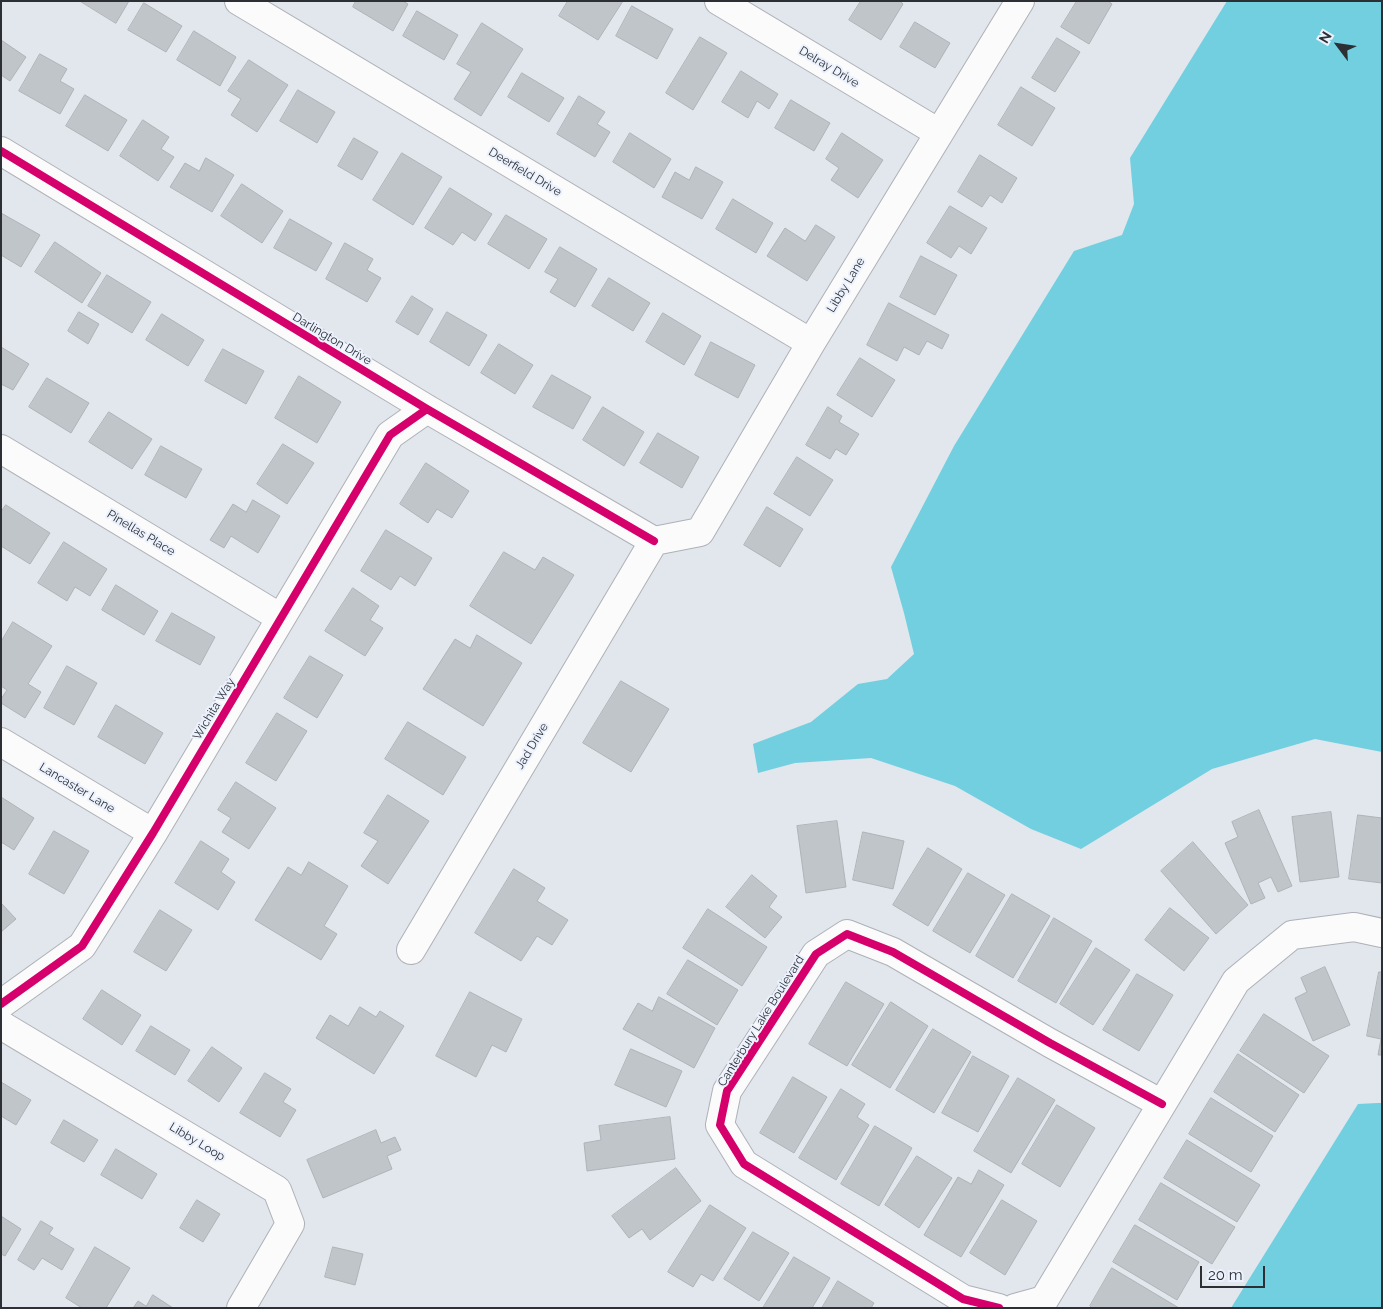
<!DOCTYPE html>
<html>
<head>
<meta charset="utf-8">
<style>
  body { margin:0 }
  #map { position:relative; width:1383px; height:1309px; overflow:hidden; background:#e2e6ed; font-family:Raleway,sans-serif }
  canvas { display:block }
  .frame { position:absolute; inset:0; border:2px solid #2c2f34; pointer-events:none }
  .north { position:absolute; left:1313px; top:20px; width:50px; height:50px; -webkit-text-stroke:4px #ecf2fd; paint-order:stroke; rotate:301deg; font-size:14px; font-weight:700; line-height:20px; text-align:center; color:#2c2f34 }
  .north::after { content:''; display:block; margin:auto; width:18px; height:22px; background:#2c2f34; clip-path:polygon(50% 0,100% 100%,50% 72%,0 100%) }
  .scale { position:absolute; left:1200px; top:1266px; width:65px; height:22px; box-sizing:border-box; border:2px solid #2c2f34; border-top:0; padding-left:6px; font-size:15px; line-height:18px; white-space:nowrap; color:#2c2f34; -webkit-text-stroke:4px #ecf2fd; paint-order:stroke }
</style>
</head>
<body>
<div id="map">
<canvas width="1383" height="1309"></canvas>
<div class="frame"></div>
<div class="north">N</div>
<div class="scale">20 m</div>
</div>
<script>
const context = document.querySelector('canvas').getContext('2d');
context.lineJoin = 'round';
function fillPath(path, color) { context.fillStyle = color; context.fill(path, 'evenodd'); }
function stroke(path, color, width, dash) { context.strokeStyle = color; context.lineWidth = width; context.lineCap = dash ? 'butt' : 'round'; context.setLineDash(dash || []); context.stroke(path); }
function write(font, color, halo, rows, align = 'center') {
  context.font = font + ' Raleway,sans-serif'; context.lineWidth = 4; context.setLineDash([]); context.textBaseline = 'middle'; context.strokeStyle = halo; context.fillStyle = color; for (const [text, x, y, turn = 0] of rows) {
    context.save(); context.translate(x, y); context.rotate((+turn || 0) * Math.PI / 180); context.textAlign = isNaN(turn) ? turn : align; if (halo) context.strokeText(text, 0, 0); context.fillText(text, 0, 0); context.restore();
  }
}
fillPath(new Path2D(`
  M1227,1H1382V752L1315,739L1212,769L1081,849L1031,829L955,786L871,758L795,763L758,773L753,744L811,722L858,684L887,679L914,654L904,613L891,567L954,446L1074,251L1122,235L1134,204L1130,158Z
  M1378,1103H1382V1308H1231L1358,1104Z`), '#71cfdf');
const building = new Path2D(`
  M80,1H129L116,23Z
  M356,1H403L408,4L393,31L353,7Z
  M568,1H623L598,40L559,16Z
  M861,1H900L903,4L881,40L849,20Z
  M1077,1H1108L1112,4L1089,44L1061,27Z
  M144,3L182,26L166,52L128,30Z
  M632,6L673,29L657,59L616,36Z
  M417,11L458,35L444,60L403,36Z
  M915,22L950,43L935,68L900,47Z
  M482,23L523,49L481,116L454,99L471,72L457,64Z
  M194,31L236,57L220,86L177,60Z
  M700,37L727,53L693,110L666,93Z
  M1057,38L1080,52L1055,92L1032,78Z
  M1,40L26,57L10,81L1,75Z
  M40,54L67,69L60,81L74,89L60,114L19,91Z
  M249,60L288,85L257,132L231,115L241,99L228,91Z
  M741,71L778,94L769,109L757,101L748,118L722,102Z
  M522,73L564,98L549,122L508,97Z
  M1021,87L1055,108L1032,146L998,125Z
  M298,90L335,112L317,143L280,121Z
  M85,95L127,120L108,151L66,126Z
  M579,96L605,112L597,124L610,132L595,157L557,134Z
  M791,100L830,123L814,151L775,128Z
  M143,120L169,137L161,149L174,157L158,181L120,156Z
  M630,133L671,159L654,188L613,162Z
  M842,133L883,160L858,198L831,180L839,168L826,159Z
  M354,138L378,152L362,180L338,166Z
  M402,153L442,177L413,225L373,200Z
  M980,155L1017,178L1002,203L990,195L982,207L958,192Z
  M206,158L234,175L212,212L170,187L185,163L199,171Z
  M696,167L723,182L702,219L662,197L675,172L689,180Z
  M242,184L283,211L262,243L221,216Z
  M450,188L492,214L475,241L462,232L453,245L425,228Z
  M733,199L773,223L756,253L716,229Z
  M950,206L987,228L971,254L959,246L951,258L927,243Z
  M1,213L40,235L21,267L1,255Z
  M506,215L547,239L529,269L488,244Z
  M290,219L332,243L316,271L274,248Z
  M816,225L835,237L807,281L767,256L785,228L805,241Z
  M55,242L101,273L82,303L35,272Z
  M345,243L373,259L367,270L381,278L367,302L326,279Z
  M560,247L597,269L575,307L550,292L558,279L545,272Z
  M921,256L957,275L935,315L900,297Z
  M107,275L151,302L132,333L88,306Z
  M609,278L650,303L633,331L592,306Z
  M412,296L433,309L418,335L396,322Z
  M889,303L949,335L942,349L927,341L919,355L904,347L897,361L867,345Z
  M79,312L99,324L88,344L68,331Z
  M447,312L487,335L469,366L430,342Z
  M663,313L701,336L684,365L646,342Z
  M162,314L204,340L188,366L146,340Z
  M711,342L755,365L738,398L695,375Z
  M499,344L533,365L515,394L481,373Z
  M1,347L29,364L13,390L1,384Z
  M223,349L264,371L246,404L205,381Z
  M860,358L895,380L872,417L837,395Z
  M552,375L591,397L573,429L533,407Z
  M299,376L341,402L317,443L275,418Z
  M47,378L89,403L71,433L29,407Z
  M603,407L644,432L624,466L583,440Z
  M828,407L842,416L839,422L859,434L846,455L836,449L830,459L806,445Z
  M109,412L152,439L132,469L89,442Z
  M658,433L699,457L682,488L640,463Z
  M283,444L314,463L287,504L257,484Z
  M161,446L202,469L186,498L145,475Z
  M797,457L833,480L810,516L774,494Z
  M426,463L469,491L452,518L437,509L428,523L400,504Z
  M253,500L280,516L258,553L231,536L224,548L210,540L233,504L246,512Z
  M6,505L50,533L30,564L1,546V512Z
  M767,507L803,529L780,567L744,545Z
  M386,530L432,558L415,586L400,576L391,590L361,571Z
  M64,542L107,569L90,596L75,587L67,601L38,583Z
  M504,552L535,570L543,557L574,575L531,644L470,606Z
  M116,585L158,611L144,635L102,610Z
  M353,588L379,606L370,620L383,628L365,656L325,631Z
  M172,613L215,637L200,665L156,641Z
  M13,622L52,646L28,684L41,692L25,718L1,703V699L7,690L1,686V642Z
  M477,635L522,663L483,726L423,689L455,639L470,648Z
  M310,656L343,675L317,718L284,698Z
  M67,666L97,683L74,725L44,708Z
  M621,681L669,709L631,772L583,743Z
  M116,705L163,733L145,764L98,737Z
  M277,713L307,731L276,781L246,763Z
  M408,722L466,757L443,795L385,759Z
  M236,782L276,808L249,849L222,832L231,818L218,810Z
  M388,795L429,821L388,884L361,866L378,841L364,833Z
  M1,797L34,818L14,850L1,842Z
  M1259,810L1292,886L1278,892L1271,877L1258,883L1265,898L1251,904L1225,843L1238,837L1232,822Z
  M1331,812L1339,877L1300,882L1292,817Z
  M1358,815L1382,818V883L1349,879Z
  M837,821L846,887L806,893L797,826Z
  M54,831L89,851L64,894L29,874Z
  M863,832L904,841L893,889L853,880Z
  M201,841L229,859L221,872L235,882L218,910L175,883Z
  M1193,842L1248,905L1216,934L1161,871Z
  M928,848L962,869L928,926L893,905Z
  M309,862L348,886L324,926L337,934L321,960L255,920L288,867L301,875Z
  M514,869L545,888L537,901L568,920L552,945L537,936L521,961L475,933Z
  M968,873L1005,895L970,953L933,931Z
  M752,875L777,896L769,907L782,917L765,938L726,907Z
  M1012,894L1050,916L1013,978L976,956Z
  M1,903L16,919L1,932Z
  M1170,908L1209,938L1184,971L1145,940Z
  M708,909L767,947L742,986L683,948Z
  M160,910L192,930L166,971L134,952Z
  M1054,918L1092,941L1056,1003L1018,981Z
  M1096,948L1130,970L1093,1025L1060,1004Z
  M688,960L738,990L717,1025L667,994Z
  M1325,967L1350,1025L1313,1041L1295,998L1307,992L1301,978Z
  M1379,972H1382V1055H1378L1381,1039L1367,1036Z
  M1137,974L1173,995L1139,1051L1103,1030Z
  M846,982L884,1004L847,1066L809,1044Z
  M102,990L141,1015L122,1045L83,1019Z
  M470,992L522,1019L506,1052L492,1045L476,1077L436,1056Z
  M659,997L715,1028L694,1068L623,1029L638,1003L652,1011Z
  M891,1002L928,1026L890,1088L852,1065Z
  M360,1007L376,1017L380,1011L404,1026L374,1074L316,1038L330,1015L348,1026Z
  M1264,1014L1329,1056L1304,1093L1240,1051Z
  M151,1026L190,1050L175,1075L136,1051Z
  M933,1029L971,1052L934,1113L896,1090Z
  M212,1047L242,1068L219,1102L188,1081Z
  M631,1049L682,1071L666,1107L615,1085Z
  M1238,1054L1299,1095L1275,1132L1214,1092Z
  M973,1056L1009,1076L978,1132L942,1113Z
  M265,1073L291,1089L283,1102L296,1110L280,1137L240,1113Z
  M793,1077L827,1097L794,1153L760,1133Z
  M1018,1078L1055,1100L1011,1173L974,1151Z
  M1,1082L31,1100L16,1125L1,1116Z
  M841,1089L865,1104L857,1117L869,1125L836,1180L799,1158Z
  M1211,1098L1273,1136L1251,1172L1189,1134Z
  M1057,1105L1095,1128L1060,1187L1022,1164Z
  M670,1117L675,1159L587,1171L584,1143L601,1140L599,1126Z
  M64,1120L98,1140L84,1162L51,1143Z
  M875,1126L912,1148L879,1206L841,1184Z
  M376,1130L381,1143L395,1137L401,1150L387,1156L392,1169L323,1198L307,1160Z
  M1187,1140L1260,1185L1237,1222L1164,1178Z
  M116,1149L157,1174L142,1199L101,1175Z
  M917,1156L952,1178L919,1228L885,1205Z
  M676,1168L701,1201L650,1240L642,1229L629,1238L612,1216Z
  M979,1170L1004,1185L961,1257L924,1235L958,1177L971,1184Z
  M1161,1183L1235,1227L1212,1264L1139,1220Z
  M197,1200L220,1214L203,1242L180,1228Z
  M1002,1200L1037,1221L1005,1275L970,1253Z
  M710,1205L746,1228L713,1281L701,1274L693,1287L668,1272Z
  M1,1216L21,1229L5,1256L1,1254Z
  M41,1221L53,1228L49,1234L74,1249L62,1270L42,1258L34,1270L18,1260Z
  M1135,1225L1199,1262L1177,1300L1113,1262Z
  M753,1232L789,1253L759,1301L724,1279Z
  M95,1247L130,1268L106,1308H82L66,1298Z
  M333,1247L363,1254L355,1285L325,1277Z
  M794,1257L830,1278L812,1308H763Z
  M1112,1268L1179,1308H1092L1090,1306Z
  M838,1281L874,1303L871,1308H822Z
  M153,1295L173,1308H133L138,1301L146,1306Z`);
fillPath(building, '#c0c5ca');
stroke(building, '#afb3b8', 1);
const minor = new Path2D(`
  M239,1L811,343
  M719,1L939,133
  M1,151L427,409L654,541
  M1,449L281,618
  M654,541L700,532L811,343L1020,1
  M1,742L153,833
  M411,950L654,541
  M1,1004L82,946L153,833L390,435L427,409
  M1,1025L277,1190L290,1224L241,1308
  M999,1308L963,1299L744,1164L720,1125L727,1091L816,954L847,934L893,952L1050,1043L1162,1104
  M1015,1308L1044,1300L1236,981L1292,935L1354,927L1382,933`);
stroke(minor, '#aeb1b7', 30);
stroke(minor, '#fbfbfc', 28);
stroke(new Path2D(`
  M1,151L427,409L654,541
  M1,1004L82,946L153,833L390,435L427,409
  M999,1308L963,1299L744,1164L720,1125L727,1091L816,954L847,934L893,952L1050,1043L1162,1104`), '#d6006c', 8);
write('12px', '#2c2f34', '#ecf2fd', [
  ["Delray Drive",829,67,31],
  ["Deerfield Drive",525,172,31],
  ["Libby Lane",846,285,-59],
  ["Darlington Drive",332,339,31],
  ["Pinellas Place",141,533,31],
  ["Wichita Way",214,709,-59],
  ["Jad Drive",532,746,-59],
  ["Lancaster Lane",77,788,31],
  ["Canterbury Lake Boulevard",761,1021,-58],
  ["Libby Loop",197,1142,31]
]);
</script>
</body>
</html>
